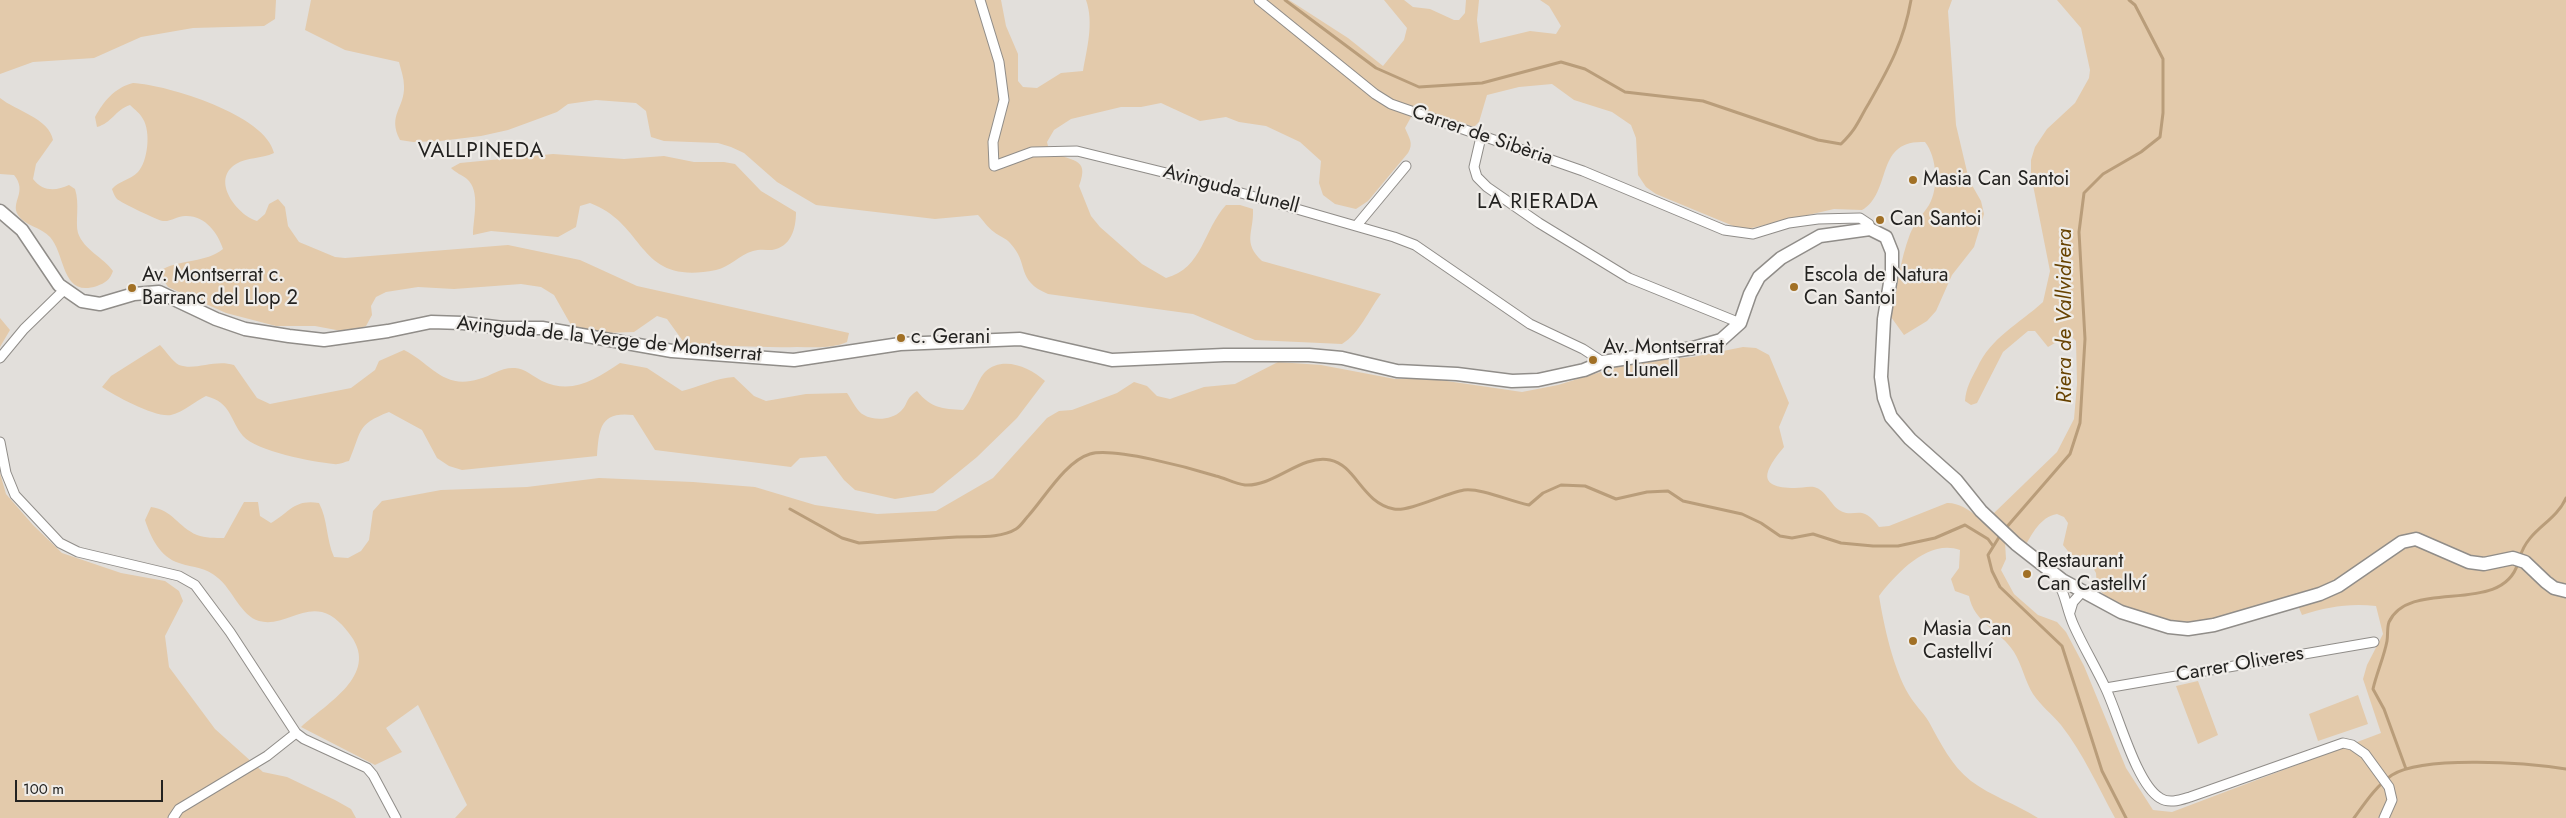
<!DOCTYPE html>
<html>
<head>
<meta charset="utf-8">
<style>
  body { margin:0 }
  #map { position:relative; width:2566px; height:818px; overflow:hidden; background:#e2dfdb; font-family:Jost,sans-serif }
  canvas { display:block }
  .scale { position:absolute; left:15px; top:780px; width:148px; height:22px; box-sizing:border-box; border:2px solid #232220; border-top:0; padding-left:6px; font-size:15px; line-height:18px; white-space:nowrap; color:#232220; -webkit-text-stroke:4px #efece8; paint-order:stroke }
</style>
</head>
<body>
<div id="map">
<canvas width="2566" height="818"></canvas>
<div class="scale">100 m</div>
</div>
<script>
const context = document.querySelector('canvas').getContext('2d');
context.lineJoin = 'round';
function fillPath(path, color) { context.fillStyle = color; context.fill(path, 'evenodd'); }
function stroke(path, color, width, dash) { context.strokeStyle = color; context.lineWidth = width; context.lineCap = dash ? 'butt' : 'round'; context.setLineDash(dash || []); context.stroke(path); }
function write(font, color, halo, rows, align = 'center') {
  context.font = font + ' Jost,sans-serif'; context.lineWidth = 4.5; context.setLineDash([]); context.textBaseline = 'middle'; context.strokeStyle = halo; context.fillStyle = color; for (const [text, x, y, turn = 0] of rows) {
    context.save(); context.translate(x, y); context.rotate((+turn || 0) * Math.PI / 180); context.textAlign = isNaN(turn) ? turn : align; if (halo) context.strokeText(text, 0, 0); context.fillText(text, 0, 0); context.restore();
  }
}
fillPath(new Path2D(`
  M0,0H276L275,19L264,26L193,28L141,37L94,58L33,62L0,74Z
  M311,0H1001L1006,26L1018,54V81L1023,87L1037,88L1061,73L1083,71C1087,48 1094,23 1086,0H1289L1348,38L1383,66L1404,40L1407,28L1384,0H1404L1413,7L1430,9L1454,20H1459L1465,13L1466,0H1479L1477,20L1480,43L1530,31L1556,34L1561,26L1549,6L1540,0H1952L1948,11L1956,125L1969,180L1981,201L1984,214L1974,247L1952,275L1936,311L1927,321L1904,335L1891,317C1897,289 1900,260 1910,234C1914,224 1923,214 1929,205C1939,188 1937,157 1925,142C1874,139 1893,192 1862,210L1834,209L1743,230L1656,194L1646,187L1638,175L1636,138L1631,125L1612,112L1574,100L1552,84L1519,87L1487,95L1479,122L1474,127L1415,110L1405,128C1409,138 1414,143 1408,153L1368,201L1356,209L1335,204L1323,195L1319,183L1321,161L1300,142L1266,126L1239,122L1226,117L1200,121L1161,103L1141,107H1121L1071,119L1054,130L1047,142L1049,150C1069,163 1091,155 1079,186L1091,216L1100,227L1142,264L1166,278C1203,268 1203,230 1226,205H1240L1253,209C1254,233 1242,242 1262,261L1381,294C1368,311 1360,333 1342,344L1255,340L1193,314L1048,294C1015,280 1030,264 1010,243C1006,238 999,236 994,232C988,228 983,220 978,215L935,219L816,205L777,182L744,153L731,147L718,143L664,141L651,137L646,111L636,103L596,100L568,104L557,112L508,130L481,136L440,141L413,142L400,140C387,115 405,108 404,86C404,78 401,70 399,62L345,50L305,30Z
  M2057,0H2566V818H2115C2098,787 2083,753 2061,725C2052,714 2041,706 2033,694C2025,681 2022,665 2014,652C2001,631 1974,623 1969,596L1955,591L1951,579L1959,568L1960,550C1928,539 1897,573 1879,596C1884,626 1893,668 1909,695C1914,704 1923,712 1929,722C1941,744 1951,765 1971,781C1991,796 2016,804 2038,818H455L467,805L418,705L386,728L402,752L375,765L301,727C327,703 379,675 351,636C344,626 334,615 322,612C300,607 281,627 259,621C241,616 232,589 218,578C206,567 194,568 179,563C160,557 151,538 145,520L151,507C173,510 178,527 197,535C205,538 215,538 224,538L244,502H258L260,516L271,523C290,512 294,499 319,503C328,520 326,539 334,557L348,558L361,551L369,540L373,511L382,501L441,490L527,487L599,478L693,482L755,487L815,505L877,514L936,511L993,478L1047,418L1059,411L1072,410L1117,393L1134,382L1147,386L1157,396L1170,399L1204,387L1235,384L1278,362L1321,365L1395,379H1433L1522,392L1558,385L1630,363L1693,357L1743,347L1756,348L1769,355L1789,403L1779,427L1784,447C1765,470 1755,488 1795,488C1801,488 1808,486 1814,487C1826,490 1830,504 1839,510C1856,520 1860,502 1879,527L1889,526L1947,503C1968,502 1990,529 2005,542L2006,559L2001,570L2014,594L2038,615L2057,622L2066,632L2084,666L2126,768L2153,810L2172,812L2381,733L2363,679L2367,665L2383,634L2376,606C2349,603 2327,607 2302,615L2294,596L2224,617L2189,624L2174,622L2110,601L2097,587L2096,573L2092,566L2076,561L2063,545L2068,523L2064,517L2057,514C2040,517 2032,534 2024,548L1993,514L2057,452L2074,419L2077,384L2076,341L2071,336L2065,337L2048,347L2035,331H2028L2003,352L1977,403L1971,405L1965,401C1966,388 1971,379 1977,368C1991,337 2019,324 2043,302L2050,271L2031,175V160L2035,147L2047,129L2075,103L2089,78L2090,70L2081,28Z
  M133,83C168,85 266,115 274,153C261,159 247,157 236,164C210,180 237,215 257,221L265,214L269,204L278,199L285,207L288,226L299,242L335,257L345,258L508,245L580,260L637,286L849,333L847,342C831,349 814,347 797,347C760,348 722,345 685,344L667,319L657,316L634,332L603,333L581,330L571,325L554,295L541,287L521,284L454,289L418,287L386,292L376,297L371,306L372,315L366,326L347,332L315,326H276L226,313L168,287L163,279V269C183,259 205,263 223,249C218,233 205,215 185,216C178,216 170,222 163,221C159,221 120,202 117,199C115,197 113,192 112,189C119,181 130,180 138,172C148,161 151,132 143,119C140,113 135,110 130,105C115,110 112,123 97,127L95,117C104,101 114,88 133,83Z
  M0,98C16,111 49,118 53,140L36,164L33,179C43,192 56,191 69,185L75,189C80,204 75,222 78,233C84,250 103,257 113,271C110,280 105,283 97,286C61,298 66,255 50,237C41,227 25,226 18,215C10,202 28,192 14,175L0,174Z
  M553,154L624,159L664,156L694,162H724L735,164L761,191L796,212C796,229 791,247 772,250C766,250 759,249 753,251C739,255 730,267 716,270C636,286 648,225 590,203L580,206L576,227L558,237L491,231L473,235C473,219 481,191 467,179C462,175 456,173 451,168L460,163Z
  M0,318L10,330L0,347Z
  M160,345C165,350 173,362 179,365C196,371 214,359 234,365L257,398L270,404L351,388L375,370L379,361L404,350C432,364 443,390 479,379C491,376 501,367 515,368C524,368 534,377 542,381C572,395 595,380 620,363L647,368L682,391C699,387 716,378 734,377L754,396L766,401L806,394L847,393C852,400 857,412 864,415C874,421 892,420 901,411C909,403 904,400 917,391C931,408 942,409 963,410C973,398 978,379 985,372C1002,355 1030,367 1045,381L1017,418L977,457L933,493L895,499L855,490L844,480L826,456L800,458L791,467L655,450L633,415C600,411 599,429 597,456L462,470L449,466L437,458L422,430L389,412C355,425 362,432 349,461C344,462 339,465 334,464C313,462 256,451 243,436C229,419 232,403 206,396C195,401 184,412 171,415C156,418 115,396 102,387L111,376Z
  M0,473L6,494L33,525L62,553L121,573L165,581L179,591L183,601L165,636L169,667L215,729L263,772L287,777L335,800L351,809L356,818H0Z
  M2198,681L2218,735L2198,744L2176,686Z
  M2358,695L2368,724L2318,741L2309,714Z`), '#e3caab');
stroke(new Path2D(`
  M1285,0L1376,68L1419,87L1482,83L1561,62L1585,69L1625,92L1703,101L1818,140L1841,144C1858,127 1858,121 1869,103C1889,68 1904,41 1911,0
  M790,509L842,538L859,543C891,541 924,539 957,537C975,536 1000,539 1016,529C1021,526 1025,519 1029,515C1045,497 1066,461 1090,454C1114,447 1190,468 1216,476C1225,478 1235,484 1245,485C1274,487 1301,454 1330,460C1356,465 1362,503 1394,509C1409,512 1446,493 1464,490C1482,488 1509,501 1529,505L1543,493L1561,485L1585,486L1616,499L1647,492L1668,491L1683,501L1742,514L1761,523L1780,536L1792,538L1813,534L1841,543L1873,546H1898L1935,538L1965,525L1988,539L1993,546
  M2005,529L2070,454L2080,423L2085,339L2079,232L2084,193L2103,174L2141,152L2160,137L2163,113V59L2135,5L2129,0
  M2001,534L1988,555L1992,571L2000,587L2062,646L2102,771L2126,818
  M2520,557C2528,529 2555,523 2566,498
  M2406,769L2384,709L2373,689C2377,672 2384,657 2387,641C2388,635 2387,627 2389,622C2410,577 2502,617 2518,563
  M2354,818C2365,803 2376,786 2392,775C2424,755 2528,763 2566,769`), '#b99d7a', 3);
const street = new Path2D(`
  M980,0L999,62L1004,100L993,142L994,166L1032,152L1077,151L1203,182L1394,237L1415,245L1530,324L1583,349L1603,362
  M1259,0L1375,94L1391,104L1583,171L1724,230L1753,234L1789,223L1818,219L1860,218L1869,224L1870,229
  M1481,137L1474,167L1477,177L1487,187L1539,223L1629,278L1740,323
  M1357,225L1406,166
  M0,358L24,329L64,290
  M0,442L6,473L15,495L60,543L78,552L179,576L195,585L230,632L296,733L304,739L367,768L373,775L396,818
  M2054,577C2066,592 2066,609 2074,626C2083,646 2095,666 2105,687C2118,713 2136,784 2160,798C2169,804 2180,800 2190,797L2343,743L2352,745L2365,754L2389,787L2392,800L2384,818
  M2070,612L2073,602L2082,592
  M2106,688L2374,642
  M173,818L179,809L267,756L296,733`);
const secondary = new Path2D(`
  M0,211L22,230L59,285L82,301L100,304L134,294L159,292L216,319L245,329L289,336L324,340L388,331L431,322L463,323L503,328H542L672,351L794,360L900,344L1020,339L1112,360L1224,355H1309L1342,358L1397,371L1457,374L1512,381L1538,380L1584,370L1603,362L1693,348L1721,340L1740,323L1750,294L1759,277L1781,258L1820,236L1870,229L1886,237L1892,252V271L1884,319L1881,377L1884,398L1891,417L1910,439L1956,480L1981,511L2016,544L2062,580L2121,612L2169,627L2188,629L2214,625L2320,594L2338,586L2402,542L2416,539L2469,562L2484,564L2513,558L2525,562L2546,582L2554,588L2566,591`);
stroke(street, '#908d89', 11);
stroke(secondary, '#908d89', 15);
stroke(street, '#fff', 9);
stroke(secondary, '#fff', 12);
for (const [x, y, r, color] of [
  [1913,180,5,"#a17025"],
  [1880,220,5,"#a17025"],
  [1794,287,5,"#a17025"],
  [132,288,5,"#a17025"],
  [901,338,5,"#a17025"],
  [1593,360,5,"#a17025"],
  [2027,574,5,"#a17025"],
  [1913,641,5,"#a17025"]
]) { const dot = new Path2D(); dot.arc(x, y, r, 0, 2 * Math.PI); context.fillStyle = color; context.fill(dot); stroke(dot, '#efece8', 2); }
write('20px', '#232220', '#efece8', [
  ["Carrer de Sibèria",1482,136,19],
  ["Avinguda Llunell",1231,190,15],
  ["Avinguda de la Verge de Montserrat",609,340,6],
  ["Carrer Oliveres",2240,665,-10]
]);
write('20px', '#232220', '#efece8', [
  ["Masia Can Santoi",1923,180],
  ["Can Santoi",1890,220],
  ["Av. Montserrat c.",142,276],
  ["Barranc del Llop 2",142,299],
  ["Escola de Natura",1804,276],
  ["Can Santoi",1804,299],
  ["c. Gerani",911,338],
  ["Av. Montserrat",1603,348],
  ["c. Llunell",1603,371],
  ["Restaurant",2037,562],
  ["Can Castellví",2037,585],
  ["Masia Can",1923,630],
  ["Castellví",1923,653]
], 'left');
context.letterSpacing = '1px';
write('21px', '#232220', '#efece8', [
  ["VALLPINEDA",481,152],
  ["LA RIERADA",1538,203]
]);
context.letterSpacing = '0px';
write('italic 21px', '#674200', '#efece8', [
  ["Riera de Vallvidrera",2066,316,-90]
]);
</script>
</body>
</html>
